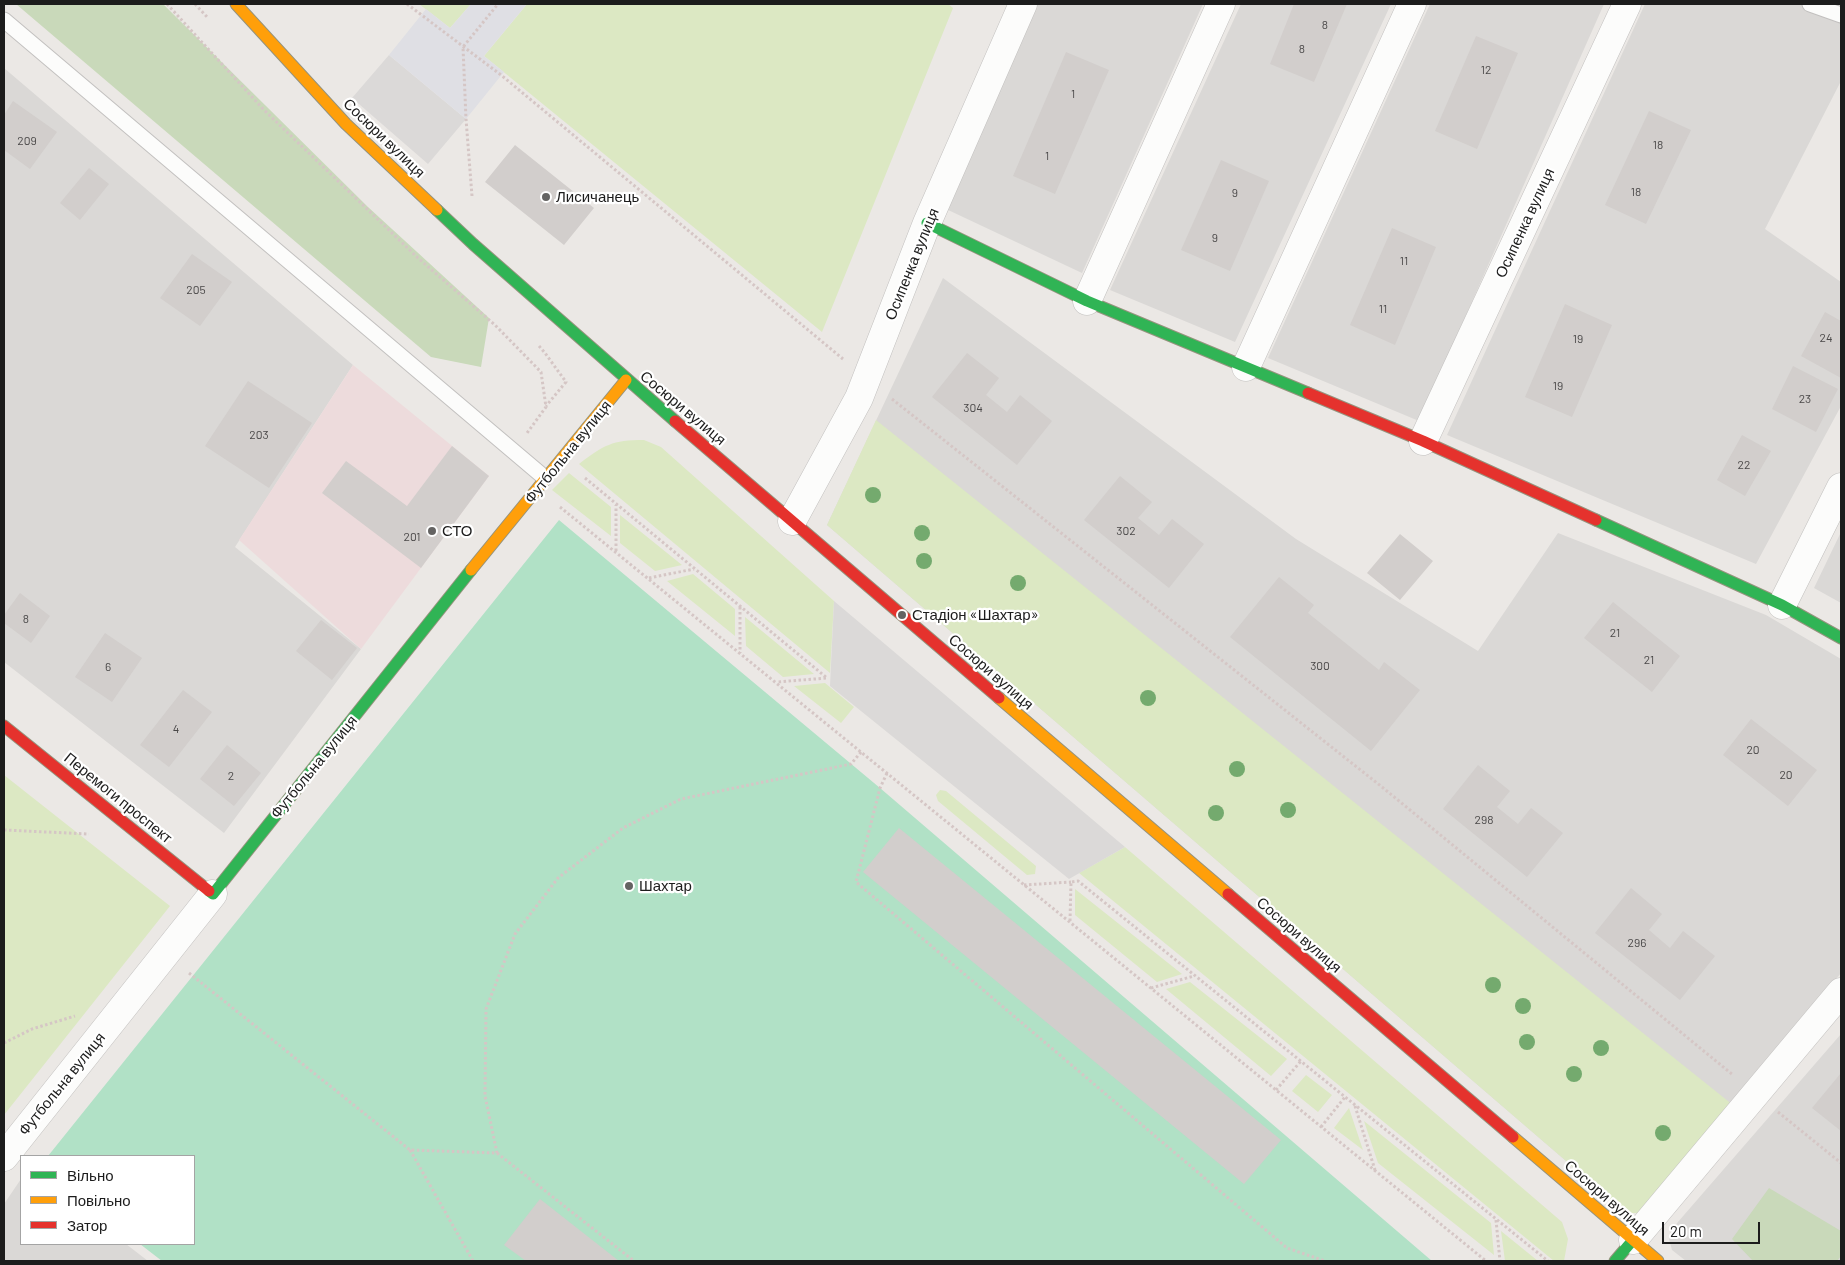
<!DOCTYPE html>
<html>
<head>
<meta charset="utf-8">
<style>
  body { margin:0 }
  #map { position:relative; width:1845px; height:1265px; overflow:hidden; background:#ebe8e5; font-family:Barlow,sans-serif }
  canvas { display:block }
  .frame { position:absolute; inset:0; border:5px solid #1c1c1c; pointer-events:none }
  .legend { position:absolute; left:20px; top:1155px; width:175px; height:90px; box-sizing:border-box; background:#fff; border:1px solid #a4a4a4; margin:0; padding:6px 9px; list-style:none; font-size:15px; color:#1c1c1c }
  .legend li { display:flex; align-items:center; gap:10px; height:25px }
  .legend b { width:25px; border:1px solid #a4a4a4 }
  .scale { position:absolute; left:1662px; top:1222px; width:98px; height:22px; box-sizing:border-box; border:2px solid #1c1c1c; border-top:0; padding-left:6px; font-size:15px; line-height:18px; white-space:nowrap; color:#1c1c1c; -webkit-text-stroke:4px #fff; paint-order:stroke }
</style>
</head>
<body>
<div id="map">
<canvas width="1845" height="1265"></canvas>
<div class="frame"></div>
<ul class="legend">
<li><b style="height:6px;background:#30b455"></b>Вільно</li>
<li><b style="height:6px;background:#ff9f0a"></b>Повільно</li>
<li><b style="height:6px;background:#e5322d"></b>Затор</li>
</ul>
<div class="scale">20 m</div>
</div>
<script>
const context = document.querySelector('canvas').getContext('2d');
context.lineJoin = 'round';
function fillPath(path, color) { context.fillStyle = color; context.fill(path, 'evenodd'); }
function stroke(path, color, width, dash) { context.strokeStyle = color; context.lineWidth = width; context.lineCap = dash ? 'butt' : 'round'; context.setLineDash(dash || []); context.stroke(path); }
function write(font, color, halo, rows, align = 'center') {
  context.font = font + ' Barlow,sans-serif'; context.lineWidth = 4.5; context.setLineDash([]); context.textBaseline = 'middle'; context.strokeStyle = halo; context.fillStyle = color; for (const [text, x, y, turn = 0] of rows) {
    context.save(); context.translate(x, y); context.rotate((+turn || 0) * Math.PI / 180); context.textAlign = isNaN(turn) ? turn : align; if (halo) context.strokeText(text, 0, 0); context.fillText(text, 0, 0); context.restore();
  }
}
fillPath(new Path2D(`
  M1037,4H1203L1082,273L946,209Z
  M1241,4H1391L1235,342L1110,290Z
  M1430,4H1604L1419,421L1268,358Z
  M1645,4H1841V81L1765,229L1841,282V406L1756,564L1447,435Z
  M4,68L353,365L235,547L361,649L224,833L4,662Z
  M943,278L1296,539L1478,651L1558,533L1766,615L1841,659V973L1733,1105L1630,1213L1623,1210L827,525Z
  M1841,532V603L1814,588Z
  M1841,1034V1261H1686L1672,1250L1669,1239L1671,1230Z
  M21,1179V1244H126L148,1261H4V1204Z`), '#dad8d6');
fillPath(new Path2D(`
  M353,365L489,476L361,649L239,540Z`), '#eddbdc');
fillPath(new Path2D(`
  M419,4H471L450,28Z
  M527,4H948L953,8L822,332L484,56Z
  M876,420L1733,1105L1638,1213H1630L1623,1210L827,525Z
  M644,440L661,447L834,601L830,673L579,464C604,445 612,440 644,440Z
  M569,473L611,507V536L552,490Z
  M620,515L682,565L655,571L620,543Z
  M693,574L735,609V636L667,581Z
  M745,617L814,674L783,677L746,646Z
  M825,683L854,707L841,723L794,686Z
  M4,775L170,906L4,1115Z
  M940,790L946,791L1036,866L1035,874L1027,875L938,801L936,795Z
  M1125,847L1562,1222L1568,1239L1564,1261H1554L1079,873Z
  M1075,889L1182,974L1157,982L1075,915Z
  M1190,982L1287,1059L1271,1076L1166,989Z
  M1306,1075L1332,1095L1318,1112L1292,1091Z
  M1349,1108L1363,1150L1334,1128Z
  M1364,1121L1491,1223L1494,1255L1378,1163Z
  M1501,1231L1538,1261H1505Z`), '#dce8c3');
fillPath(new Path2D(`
  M16,4H163L368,207L489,318L481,367L431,357Z
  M1769,1188L1841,1231V1256L1837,1261H1753L1732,1239Z`), '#c9d9ba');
fillPath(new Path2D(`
  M559,520L880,788L1432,1261H162L140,1244H194V1156H48Z`), '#b1e1c6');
fillPath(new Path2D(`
  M389,55L466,119L428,164L352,98Z
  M834,601L1125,847L1069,879L830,686Z`), '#dbd9d8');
fillPath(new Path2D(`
  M471,4H527L484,56L504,72L466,119L389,55L426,9L450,28Z`), '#dfdfe4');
fillPath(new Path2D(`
  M1294,4H1347L1314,82L1270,64Z
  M1476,36L1518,53L1477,149L1435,131Z
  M1066,52L1109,70L1055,194L1013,176Z
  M13,101L57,132L30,169L4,150V115Z
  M1649,111L1691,130L1646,224L1605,205Z
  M515,145L594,208L564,245L485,182Z
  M1221,160L1269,181L1230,271L1181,250Z
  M89,168L109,184L80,220L60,203Z
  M1392,228L1436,247L1395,345L1350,325Z
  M192,254L232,282L200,326L160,298Z
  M1565,304L1612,325L1572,417L1525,397Z
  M1825,312L1841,321V378L1801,356Z
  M967,353L999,378L986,395L1007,412L1020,395L1052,421L1017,465L932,397Z
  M1793,366L1838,389L1816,432L1772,409Z
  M248,381L312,423L269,488L205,446Z
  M1742,435L1771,451L1745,496L1717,480Z
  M452,446L489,476L421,568L322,493L346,461L407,506Z
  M1120,476L1152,502L1138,518L1159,535L1172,519L1204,544L1169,588L1084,520Z
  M1400,534L1433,561L1400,600L1367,573Z
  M1279,577L1314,605L1308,613L1379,670L1384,662L1420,690L1371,751L1230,637Z
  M20,593L50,616L31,643L4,623V615Z
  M1613,602L1680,656L1652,692L1584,638Z
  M321,620L357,648L332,680L296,651Z
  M105,633L142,658L112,702L75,677Z
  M183,690L212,712L169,767L140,745Z
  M1751,719L1817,770L1788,806L1723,755Z
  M227,745L261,773L234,806L200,779Z
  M1478,765L1510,791L1497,807L1518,824L1531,808L1563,833L1527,877L1443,809Z
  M899,828L1281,1140L1244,1184L863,872Z
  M1631,888L1662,914L1649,930L1670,948L1683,931L1715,956L1680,1000L1595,933Z
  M1841,1073V1131L1812,1108Z
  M540,1199L619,1261H526L504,1245Z`), '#d2cecc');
const lane = new Path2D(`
  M1810,4L1841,15
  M4,20L545,478`);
const street = new Path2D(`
  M1087,301L1221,4
  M1246,367L1412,4
  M1423,441L1627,4
  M792,521L859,398L927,223L1023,4
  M1782,605L1841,487
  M4,1157L213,894
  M1633,1240L1841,992`);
const fast = new Path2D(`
  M437,210L473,244L675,421
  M927,223L1087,301L1308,393
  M1596,520L1782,605L1841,638
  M209,891L213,894L471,570
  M1615,1261L1633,1240`);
const slow = new Path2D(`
  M236,4L346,124L437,210
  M471,570L626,380
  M999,698L1228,894
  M1513,1137L1658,1261`);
const jam = new Path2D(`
  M1308,393L1423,441L1596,520
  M675,421L999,698
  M4,726L209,891
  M1228,894L1513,1137`);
stroke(lane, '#c2c0bf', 17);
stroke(street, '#c2c0bf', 29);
stroke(fast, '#95937d', 13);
stroke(slow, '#95937d', 13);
stroke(jam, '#95937d', 13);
stroke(new Path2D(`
  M167,4L263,109L418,258L495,325L541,372L546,407L527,433
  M195,4L208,18
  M407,4L501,75L843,359
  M472,196L466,119L463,47L498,4
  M539,346L545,353L566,382L546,406
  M892,399L1382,787L1733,1075
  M585,478L827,678L777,682
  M560,507L1486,1261
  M616,551V505
  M649,578L694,569
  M740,607V653
  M887,773L880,788L856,882L1287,1248L1325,1261
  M4,830L89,834
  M1024,885L1071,882
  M1070,921L1071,882L1078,881L1548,1261
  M189,973L410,1150L497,1153L485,1096L486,1009L515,934L558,878L623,828L681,799L851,764L861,752
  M1151,988L1194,976
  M4,1043L32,1029L75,1016
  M1276,1090L1301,1061
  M1355,1106L1375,1170
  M1778,1112L1841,1163
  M1321,1127L1345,1097
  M410,1150L473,1261
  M497,1153L634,1261
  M1496,1220L1500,1261`), '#d5c6c5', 3, [2.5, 2.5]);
stroke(lane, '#fcfcfb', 15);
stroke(street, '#fcfcfb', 28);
stroke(fast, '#30b455', 11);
stroke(slow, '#ff9f0a', 11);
stroke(jam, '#e5322d', 11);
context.fillStyle = '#74aa6e';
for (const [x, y] of [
  [873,495],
  [922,533],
  [924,561],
  [1018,583],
  [1148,698],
  [1237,769],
  [1288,810],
  [1216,813],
  [1493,985],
  [1523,1006],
  [1527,1042],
  [1601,1048],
  [1574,1074],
  [1663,1133]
]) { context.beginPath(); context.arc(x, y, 8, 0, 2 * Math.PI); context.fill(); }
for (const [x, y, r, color] of [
  [546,197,5,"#646362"],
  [432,531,5,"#646362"],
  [902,615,5,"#646362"],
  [629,886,5,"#646362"]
]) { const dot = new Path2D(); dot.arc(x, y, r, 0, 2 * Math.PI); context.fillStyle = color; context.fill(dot); stroke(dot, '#fff', 2); }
write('12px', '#4a4848', null, [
  ["8",1325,25],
  ["8",1302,49],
  ["12",1486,70],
  ["1",1073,94],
  ["209",27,141],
  ["18",1658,145],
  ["1",1047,156],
  ["18",1636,192],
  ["9",1235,193],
  ["9",1215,238],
  ["11",1404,261],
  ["205",196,290],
  ["11",1383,309],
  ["24",1826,338],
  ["19",1578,339],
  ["19",1558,386],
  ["23",1805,399],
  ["304",973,408],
  ["203",259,435],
  ["22",1744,465],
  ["302",1126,531],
  ["201",412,537],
  ["8",26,619],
  ["21",1615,633],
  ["21",1649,660],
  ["300",1320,666],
  ["6",108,667],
  ["4",176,729],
  ["20",1753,750],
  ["20",1786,775],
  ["2",231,776],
  ["298",1484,820],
  ["296",1637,943]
]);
write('15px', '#1c1c1c', '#fff', [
  ["Сосюри вулиця",384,138,44],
  ["Осипенка вулиця",1525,223,-65],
  ["Осипенка вулиця",912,264,-68],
  ["Сосюри вулиця",683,408,40],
  ["Футбольна вулиця",568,452,-51],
  ["Сосюри вулиця",991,672,41],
  ["Футбольна вулиця",314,767,-51],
  ["Перемоги проспект",118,798,39],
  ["Сосюри вулиця",1299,935,41],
  ["Футбольна вулиця",62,1084,-51],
  ["Сосюри вулиця",1607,1198,41]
]);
write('15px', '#1c1c1c', '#fff', [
  ["Лисичанець",556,197],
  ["СТО",442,531],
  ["Стадіон «Шахтар»",912,615],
  ["Шахтар",639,886]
], 'left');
</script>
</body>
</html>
